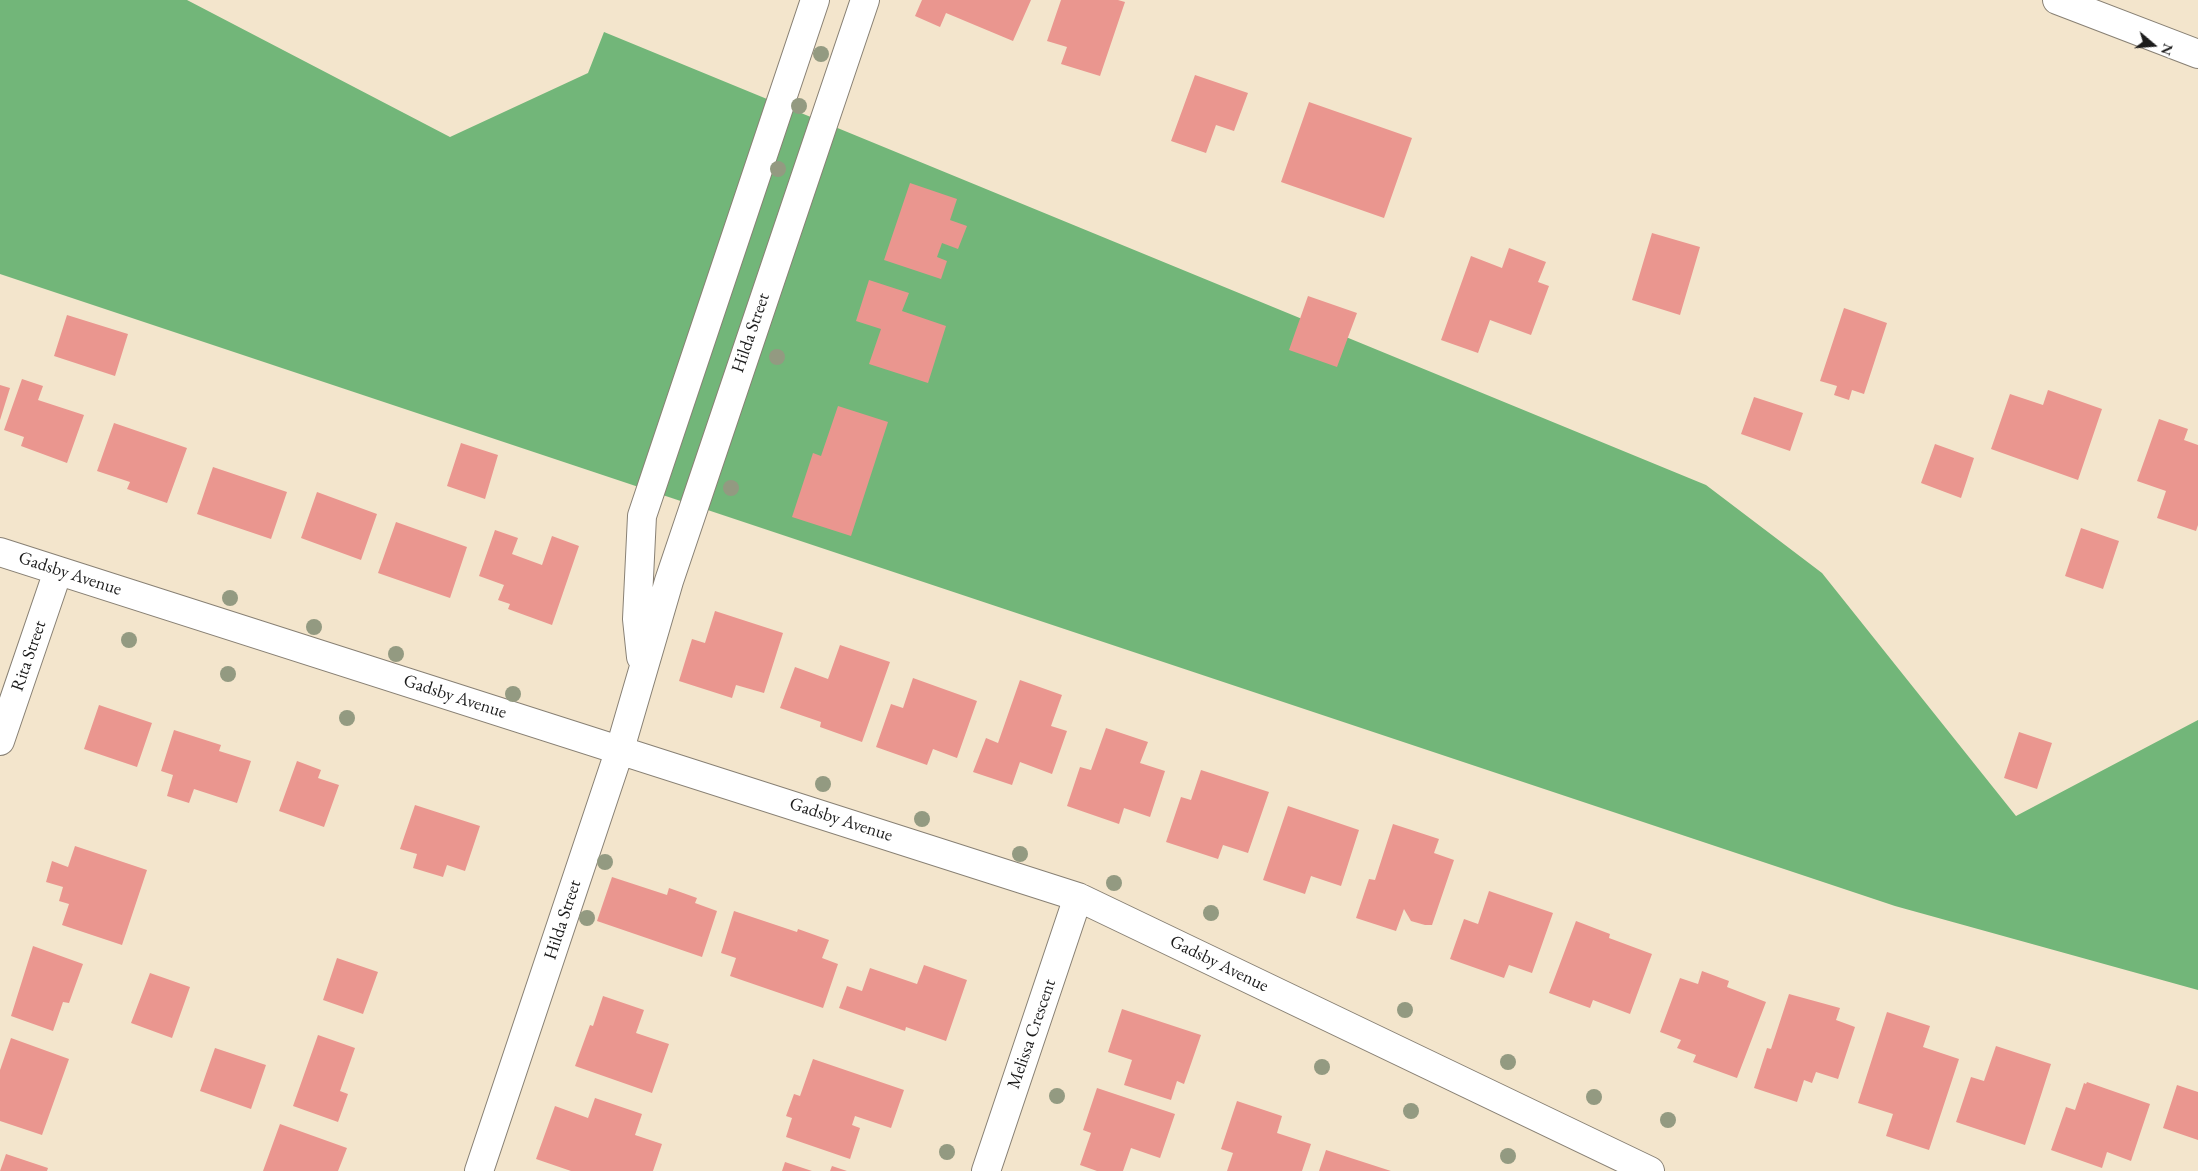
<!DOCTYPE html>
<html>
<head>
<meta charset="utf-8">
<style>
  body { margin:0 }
  #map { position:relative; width:2198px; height:1171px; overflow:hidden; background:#f3e5cc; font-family:"EB Garamond",serif }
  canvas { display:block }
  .north { position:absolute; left:2128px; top:20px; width:50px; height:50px; -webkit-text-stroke:4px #fff; paint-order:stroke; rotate:108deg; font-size:14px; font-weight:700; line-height:20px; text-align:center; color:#1c1c1c }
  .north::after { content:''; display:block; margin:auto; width:18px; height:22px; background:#1c1c1c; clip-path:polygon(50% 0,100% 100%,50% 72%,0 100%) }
</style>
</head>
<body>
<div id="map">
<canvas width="2198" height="1171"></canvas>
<div class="north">N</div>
</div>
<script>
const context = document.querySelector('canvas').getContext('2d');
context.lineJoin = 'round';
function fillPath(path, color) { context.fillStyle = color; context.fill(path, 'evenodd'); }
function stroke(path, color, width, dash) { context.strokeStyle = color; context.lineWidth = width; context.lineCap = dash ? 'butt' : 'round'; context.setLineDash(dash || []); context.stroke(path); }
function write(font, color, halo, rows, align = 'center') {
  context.font = font + ' "EB Garamond",serif'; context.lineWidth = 4.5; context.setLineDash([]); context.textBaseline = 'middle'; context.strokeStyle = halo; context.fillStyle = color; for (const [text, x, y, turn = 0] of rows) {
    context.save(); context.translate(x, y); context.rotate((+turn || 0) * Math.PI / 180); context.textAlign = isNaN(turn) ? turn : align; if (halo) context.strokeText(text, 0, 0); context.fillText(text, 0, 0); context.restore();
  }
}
fillPath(new Path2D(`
  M0,0H187L450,137L588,73L604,32L1706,485L1822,573L2016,816L2198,720V990L1895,906L0,274Z`), '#72b679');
fillPath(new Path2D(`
  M922,0H1031L1013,41L946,13L940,27L915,16Z
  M1061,0H1118L1125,2L1100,76L1061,64L1067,47L1047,41Z
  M1195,75L1248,93L1234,131L1216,125L1206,153L1171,141Z
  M1309,102L1412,138L1384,218L1281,182Z
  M910,183L957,199L950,220L967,226L958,249L942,243L937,257L947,261L941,279L884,260Z
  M1652,233L1700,247L1680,315L1632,300Z
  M1509,248L1546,262L1538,282L1549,286L1531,335L1490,320L1478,353L1441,340L1471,256L1502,268Z
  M869,280L909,293L902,311L946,326L928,383L869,364L881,329L856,321Z
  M1308,296L1357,313L1337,367L1289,350Z
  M1844,308L1887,323L1864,394L1852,390L1849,400L1834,395L1837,386L1820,381Z
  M67,315L128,334L115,376L54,356Z
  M22,379L43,386L38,400L84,415L67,463L21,446L24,437L4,430Z
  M0,385L10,388L0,420Z
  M2048,390L2102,409L2078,480L1991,449L2010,394L2043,405Z
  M1754,397L1803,413L1790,451L1741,434Z
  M838,406L888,422L851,536L792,517L813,453L821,456Z
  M2159,419L2188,429L2184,440L2198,445V525L2196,531L2157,518L2166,491L2137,481Z
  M114,423L187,448L167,503L127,489L130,482L97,471Z
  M461,443L498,455L485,499L447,486Z
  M1935,444L1974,458L1961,498L1921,483Z
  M213,467L287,492L271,539L197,514Z
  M317,492L377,514L361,560L301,538Z
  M396,522L467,547L450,598L378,573Z
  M2081,528L2119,541L2103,589L2065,576Z
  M495,530L518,538L512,554L542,565L552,536L579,546L552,625L508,609L510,604L498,600L504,585L479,576Z
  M715,611L783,633L764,693L736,685L732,698L679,681L692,639L705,643Z
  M840,645L890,662L862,742L820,727L821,722L780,708L795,667L828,679Z
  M913,678L977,701L957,758L933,749L927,765L876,747L891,704L903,708Z
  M1020,680L1062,695L1051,726L1067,731L1052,774L1020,762L1012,785L973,772L986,738L998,743Z
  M99,705L152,723L137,767L84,749Z
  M1106,728L1148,742L1140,763L1165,771L1150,817L1124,808L1119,824L1067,806L1080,767L1091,770Z
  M174,730L221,745L219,751L251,761L237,803L194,789L189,803L167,796L173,775L161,771Z
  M2019,732L2052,743L2037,789L2004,778Z
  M297,761L321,770L318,778L339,785L324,827L279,811Z
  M1201,770L1269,792L1248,853L1223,845L1218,859L1166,842L1181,797L1191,800Z
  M415,805L480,826L465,871L447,865L443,877L413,868L417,854L400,849Z
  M1288,806L1359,830L1341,886L1311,876L1305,894L1263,880Z
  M1393,824L1439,839L1434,853L1454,860L1432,925H1425L1411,921L1404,909L1396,931L1356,918L1369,879L1375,880Z
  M75,846L147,870L122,945L62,925L69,904L59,901L63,887L46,882L52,861L68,867Z
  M612,877L667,895L669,888L697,898L695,903L717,911L702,957L597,921Z
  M1489,891L1553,913L1532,973L1509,965L1504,978L1450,959L1464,919L1478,924Z
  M734,911L797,932L798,929L829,940L822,958L838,964L823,1008L730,976L736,958L721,953Z
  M1576,921L1610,934L1609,938L1652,954L1630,1014L1593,1000L1590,1008L1549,993Z
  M33,946L83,964L69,1003L63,1002L53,1031L11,1016Z
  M337,958L378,972L363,1014L323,1000Z
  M924,965L967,980L946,1041L906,1027L905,1031L839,1008L847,986L862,991L870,968L917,984Z
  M1702,971L1729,981L1727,987L1766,1002L1737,1078L1693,1062L1696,1055L1677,1048L1681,1040L1660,1032L1680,978L1698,984Z
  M150,973L190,987L172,1038L131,1023Z
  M1789,994L1840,1008L1836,1020L1855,1027L1838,1079L1816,1072L1812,1083L1804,1080L1797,1102L1754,1088L1767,1048L1771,1049Z
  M603,996L644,1010L636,1033L669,1044L652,1093L575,1066L590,1025L593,1026Z
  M1122,1009L1201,1035L1184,1084L1177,1081L1171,1100L1124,1085L1132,1060L1108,1052Z
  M1887,1012L1930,1026L1923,1047L1959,1059L1929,1150L1886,1136L1893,1114L1858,1103Z
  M318,1035L355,1048L340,1091L348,1094L338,1122L293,1106Z
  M11,1038L69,1059L42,1135L0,1121V1070Z
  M1996,1046L2051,1064L2025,1145L1956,1122L1971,1077L1984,1081Z
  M215,1048L266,1065L251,1109L200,1091Z
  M813,1059L904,1090L891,1128L855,1116L852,1125L860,1128L850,1159L786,1137L792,1118L786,1116L794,1094L800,1096Z
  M2087,1082L2150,1104L2131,1161L2107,1152L2102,1168L2051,1150L2066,1107L2075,1110L2084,1083L2086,1084Z
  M2177,1085L2198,1092V1140L2163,1128Z
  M1097,1088L1175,1114L1160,1158L1131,1148L1123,1171H1097L1080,1165L1091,1133L1083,1130Z
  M595,1098L642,1114L635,1135L662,1144L653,1171H571L536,1159L555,1106L588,1118Z
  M1237,1101L1282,1116L1277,1133L1311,1144L1302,1171H1227L1233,1153L1221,1149Z
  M280,1124L347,1148L338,1171H263Z
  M1326,1150L1391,1171H1319Z
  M6,1154L48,1168L47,1171H0Z
  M785,1162L812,1171H782Z
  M832,1166L847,1171H830Z`), '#ea968f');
const minor = new Path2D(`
  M0,552L1078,897L1650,1171
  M641,657L637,619L642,516L815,0
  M0,741L58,571
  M479,1171L620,749L669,581L865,0
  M986,1171L1078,897`);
const major = new Path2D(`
  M2057,0L2198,54`);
stroke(minor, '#888074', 30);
stroke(major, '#888074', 30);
stroke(minor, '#fff', 28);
stroke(major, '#fff', 28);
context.fillStyle = '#939a81';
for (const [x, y] of [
  [821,54],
  [799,106],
  [778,169],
  [777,357],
  [731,488],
  [230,598],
  [314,627],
  [129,640],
  [396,654],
  [228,674],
  [513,694],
  [347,718],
  [823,784],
  [922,819],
  [1020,854],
  [605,862],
  [1114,883],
  [1211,913],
  [587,918],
  [1405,1010],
  [1508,1062],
  [1322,1067],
  [1057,1096],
  [1594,1097],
  [1411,1111],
  [1668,1120],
  [947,1152],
  [1508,1156]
]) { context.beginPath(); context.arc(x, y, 8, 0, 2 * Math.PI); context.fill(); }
write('18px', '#1c1c1c', '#fff', [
  ["Hilda Street",751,333,-71],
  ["Gadsby Avenue",70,574,18],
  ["Rita Street",29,656,-71],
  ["Gadsby Avenue",455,697,18],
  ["Gadsby Avenue",841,820,18],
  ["Hilda Street",563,920,-72],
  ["Gadsby Avenue",1219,964,26],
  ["Melissa Crescent",1032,1034,-71]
]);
</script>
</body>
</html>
